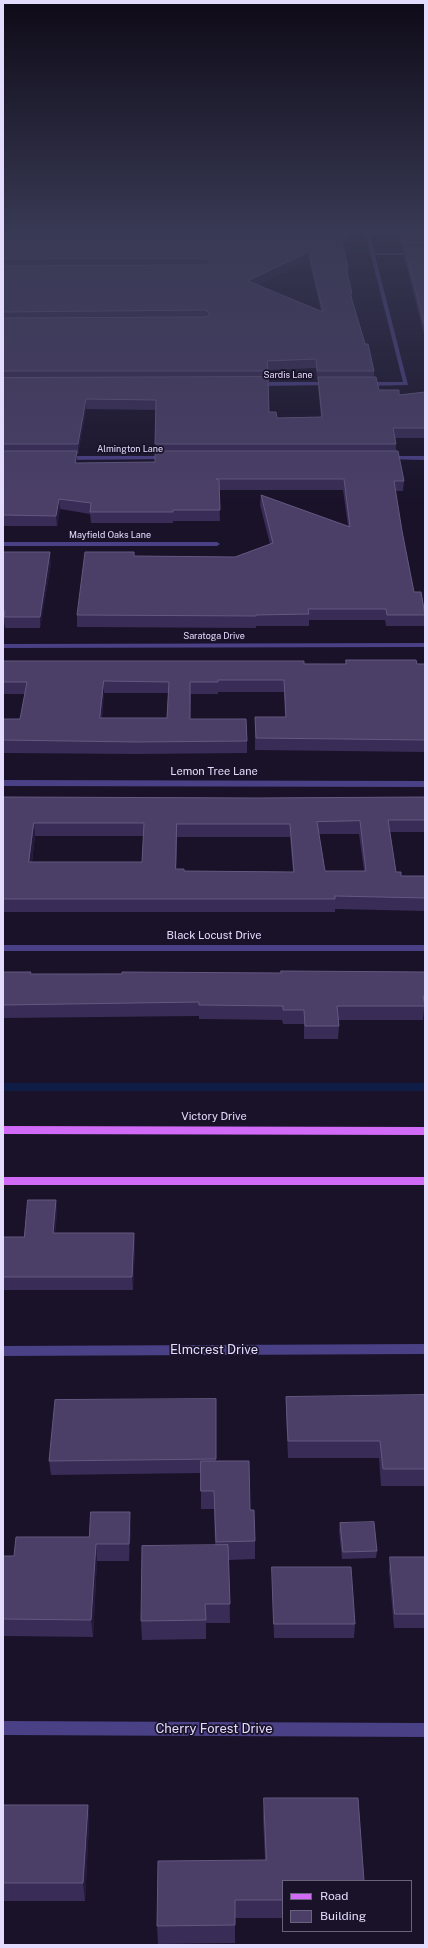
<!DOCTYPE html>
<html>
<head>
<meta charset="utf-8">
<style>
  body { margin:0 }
  #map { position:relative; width:428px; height:1948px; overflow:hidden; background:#191229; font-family:"Public Sans",sans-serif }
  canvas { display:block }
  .frame { position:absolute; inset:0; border:4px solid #e4dcfd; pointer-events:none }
  .legend { position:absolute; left:282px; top:1880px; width:130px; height:52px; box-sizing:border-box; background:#191229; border:1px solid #6a637e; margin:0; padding:5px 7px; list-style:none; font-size:12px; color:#e4dcfd }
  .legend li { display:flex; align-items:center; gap:8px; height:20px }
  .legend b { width:20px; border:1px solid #6a637e }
</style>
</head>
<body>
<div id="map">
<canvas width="428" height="1948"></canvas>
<div class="frame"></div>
<ul class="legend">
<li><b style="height:5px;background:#d16af6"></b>Road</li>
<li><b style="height:11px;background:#4b3f68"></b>Building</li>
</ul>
</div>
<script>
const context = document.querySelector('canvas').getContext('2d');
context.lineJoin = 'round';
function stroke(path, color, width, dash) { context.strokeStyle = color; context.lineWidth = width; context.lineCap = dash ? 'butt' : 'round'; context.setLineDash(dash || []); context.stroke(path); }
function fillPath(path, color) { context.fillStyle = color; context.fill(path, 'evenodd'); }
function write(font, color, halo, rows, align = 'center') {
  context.font = font + ' "Public Sans",sans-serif'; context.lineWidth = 3.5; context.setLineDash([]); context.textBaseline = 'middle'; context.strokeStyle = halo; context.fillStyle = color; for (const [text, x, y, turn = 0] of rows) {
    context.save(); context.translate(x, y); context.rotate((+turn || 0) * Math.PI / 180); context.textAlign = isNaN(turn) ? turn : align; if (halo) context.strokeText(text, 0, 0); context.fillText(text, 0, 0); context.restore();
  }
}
stroke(new Path2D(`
  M3,1087H425`), '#0e1c46', 8);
fillPath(new Path2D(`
  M365,232H369L375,253H425V255H375L408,385L365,386L362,384L365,382H403Z
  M331,382L334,384L333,385L255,386L252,384L255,382Z
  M169,456L172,458L171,459L65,460L62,458L65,456Z
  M385,456H425V460L383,459L382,458Z
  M3,542H217L220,544L217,546H3Z
  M425,643V647L3,648V644Z
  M3,780L425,781V787L3,786Z
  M3,945H425V951H3Z
  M425,1344V1354L3,1356V1346Z
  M3,1721L425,1723V1737L3,1735Z`), '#4a4085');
fillPath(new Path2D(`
  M3,1126L425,1127V1135L3,1134Z
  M3,1177H425V1185H3Z`), '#d16af6');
fillPath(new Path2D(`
  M3,232H348V241H342L348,268V275L352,293V301L374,371V377L379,390L399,395L425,392V438H395L396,444V451L404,481L403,491H395L402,531L414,592L425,613V626H386L385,620H309V626H256V628L77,627V615L134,556L235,557L270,544L260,505L261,495L348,526L343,490H219L220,521H173V523H91L90,514L60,509L57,526H3ZM309,260L321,311L258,285ZM316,368L317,380H318V387L321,417L277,418L269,412L268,370ZM86,409L156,410L155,462L77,463V454H78Z
  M397,232H425V338L404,256L405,252H403Z
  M3,552L51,563L40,628H5L4,622H3Z
  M346,660L417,664H425V752L255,750V717H285L284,692H218V694H191L190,719L247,741V753L136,754L3,753V719H20L25,694H3V661L345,664ZM104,693H168L167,718H102Z
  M3,797L256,798L425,797V832H390L396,872L401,876H425V911L335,909V912H3ZM319,834H359L364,871H325ZM35,836H144L142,862H32ZM177,837H290L293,872L184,871L176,869Z
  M3,972L31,974L281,973L425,972V1009H424L423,1020H339V1026L338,1039H304V1024H283L282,1020L199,1019V1016L3,1018Z
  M56,1200L57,1213L55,1233H134L135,1247L133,1290H3V1237H24Z
  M425,1395V1486H381L379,1458H288L286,1414V1397Z
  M216,1399V1461L250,1510L255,1541V1559L229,1560L230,1623H206V1639L142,1640L141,1621L215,1545L214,1509H201V1473L51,1475L49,1461Z
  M340,1523L377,1551L376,1558L342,1559L339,1531Z
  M131,1529L129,1561H97L93,1637L3,1636V1556H14L89,1537Z
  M390,1557H425V1628H394L389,1571Z
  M272,1567L355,1624L354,1638H274L272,1581Z
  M264,1798L283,1881V1918H235V1943L158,1944L157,1926L265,1860L263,1817Z
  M3,1805H88L89,1824L85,1901H3Z`), '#392c56');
fillPath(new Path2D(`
  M309,252V260L248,290V281Z
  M86,399V409L78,454V444Z
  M77,451V462L75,473V463Z
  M59,499L60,509L57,526L56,516Z
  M50,552L51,563L40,628V617Z
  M104,681V693L100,730V718Z
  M34,823L35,836L30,875L29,862Z
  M177,824V837L176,882V869Z
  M56,1200L57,1213L54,1247L53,1233Z
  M134,1233L135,1247L133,1290L132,1277Z
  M130,1512L131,1529L129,1561V1544Z
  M96,1544L97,1561L93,1637L91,1620Z
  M88,1805L89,1824L85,1901L83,1883Z`), '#241a3c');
const building = new Path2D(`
  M3,232H348H340L348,268H346L352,293H350L365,344H368L374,371H317L316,359L267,361L268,371H3V318L206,317L210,314L206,310L3,312V266L206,265L210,262L206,258L3,259ZM309,252L323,312L248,281Z
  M400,232H425V243H403Z
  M405,248H425V327Z
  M268,377L269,412H276L277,418L322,417L318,377H376L379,390H399V395L425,392V428H393L396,444H155L156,400L86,399L78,444H3V378Z
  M3,451H77L75,463L155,462V451H398L404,481H394L402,531L414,592H421L425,615H387L386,609H308L309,614L256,615V616L77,615L85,552H134V556L235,557L273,543L261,495L350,527L344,479H216L219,480L220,510H173V512H90L91,503L59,499L56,516L3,515Z
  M3,552H50L40,617H4L5,611H3Z
  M346,660H416L417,664H425V740L256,738L255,717H286L284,680H218V682H190V719H246L247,741L136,742L3,740V719H20L27,682H3V661H304V664H346ZM104,681L169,682L167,718H100Z
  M3,797L256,798L425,797V820H388L396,872H401V876H425V898L335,896V899H3ZM360,821L366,871H325L317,822ZM34,823H144L142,862H29ZM177,824H290L294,872L184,871V869H176Z
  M281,971L425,972V996H423L425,1006H337L339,1026H305L304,1010H283V1006L199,1005V1002L3,1005V972H31L30,974H122V972L281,973Z
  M28,1200H56L53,1233H134L132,1277H3V1237H24Z
  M425,1395V1469H383L380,1441H288L286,1397Z
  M216,1399V1459L49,1461L55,1400Z
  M201,1461H249L250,1510H254L255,1541L216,1542L214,1491H201Z
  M91,1512H130L129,1544H96L91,1620L3,1619V1556H14L16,1537H89Z
  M374,1522L377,1551L343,1552L340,1523Z
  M228,1545L230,1604H205L206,1620L141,1621L142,1546Z
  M390,1557H425V1614H395Z
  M272,1567H351L355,1624H274Z
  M264,1798H358L364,1881H283V1900H235V1925L157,1926L158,1861L266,1860Z
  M3,1805H88L83,1883H3Z`);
fillPath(building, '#4b3f68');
stroke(building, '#63587f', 1);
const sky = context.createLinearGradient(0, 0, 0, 505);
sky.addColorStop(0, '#0e0a17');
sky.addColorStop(0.46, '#383954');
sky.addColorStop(1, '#38395400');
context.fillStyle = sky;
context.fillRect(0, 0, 428, 505);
write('9px', '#e4dcfd', '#191229', [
  ["Sardis Lane",288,375],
  ["Almington Lane",130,449],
  ["Mayfield Oaks Lane",110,535],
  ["Saratoga Drive",214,636]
]);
write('11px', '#e4dcfd', '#191229', [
  ["Lemon Tree Lane",214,772],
  ["Black Locust Drive",214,936],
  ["Victory Drive",214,1117]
]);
write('13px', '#e4dcfd', '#191229', [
  ["Elmcrest Drive",214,1350],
  ["Cherry Forest Drive",214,1729]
]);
</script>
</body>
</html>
